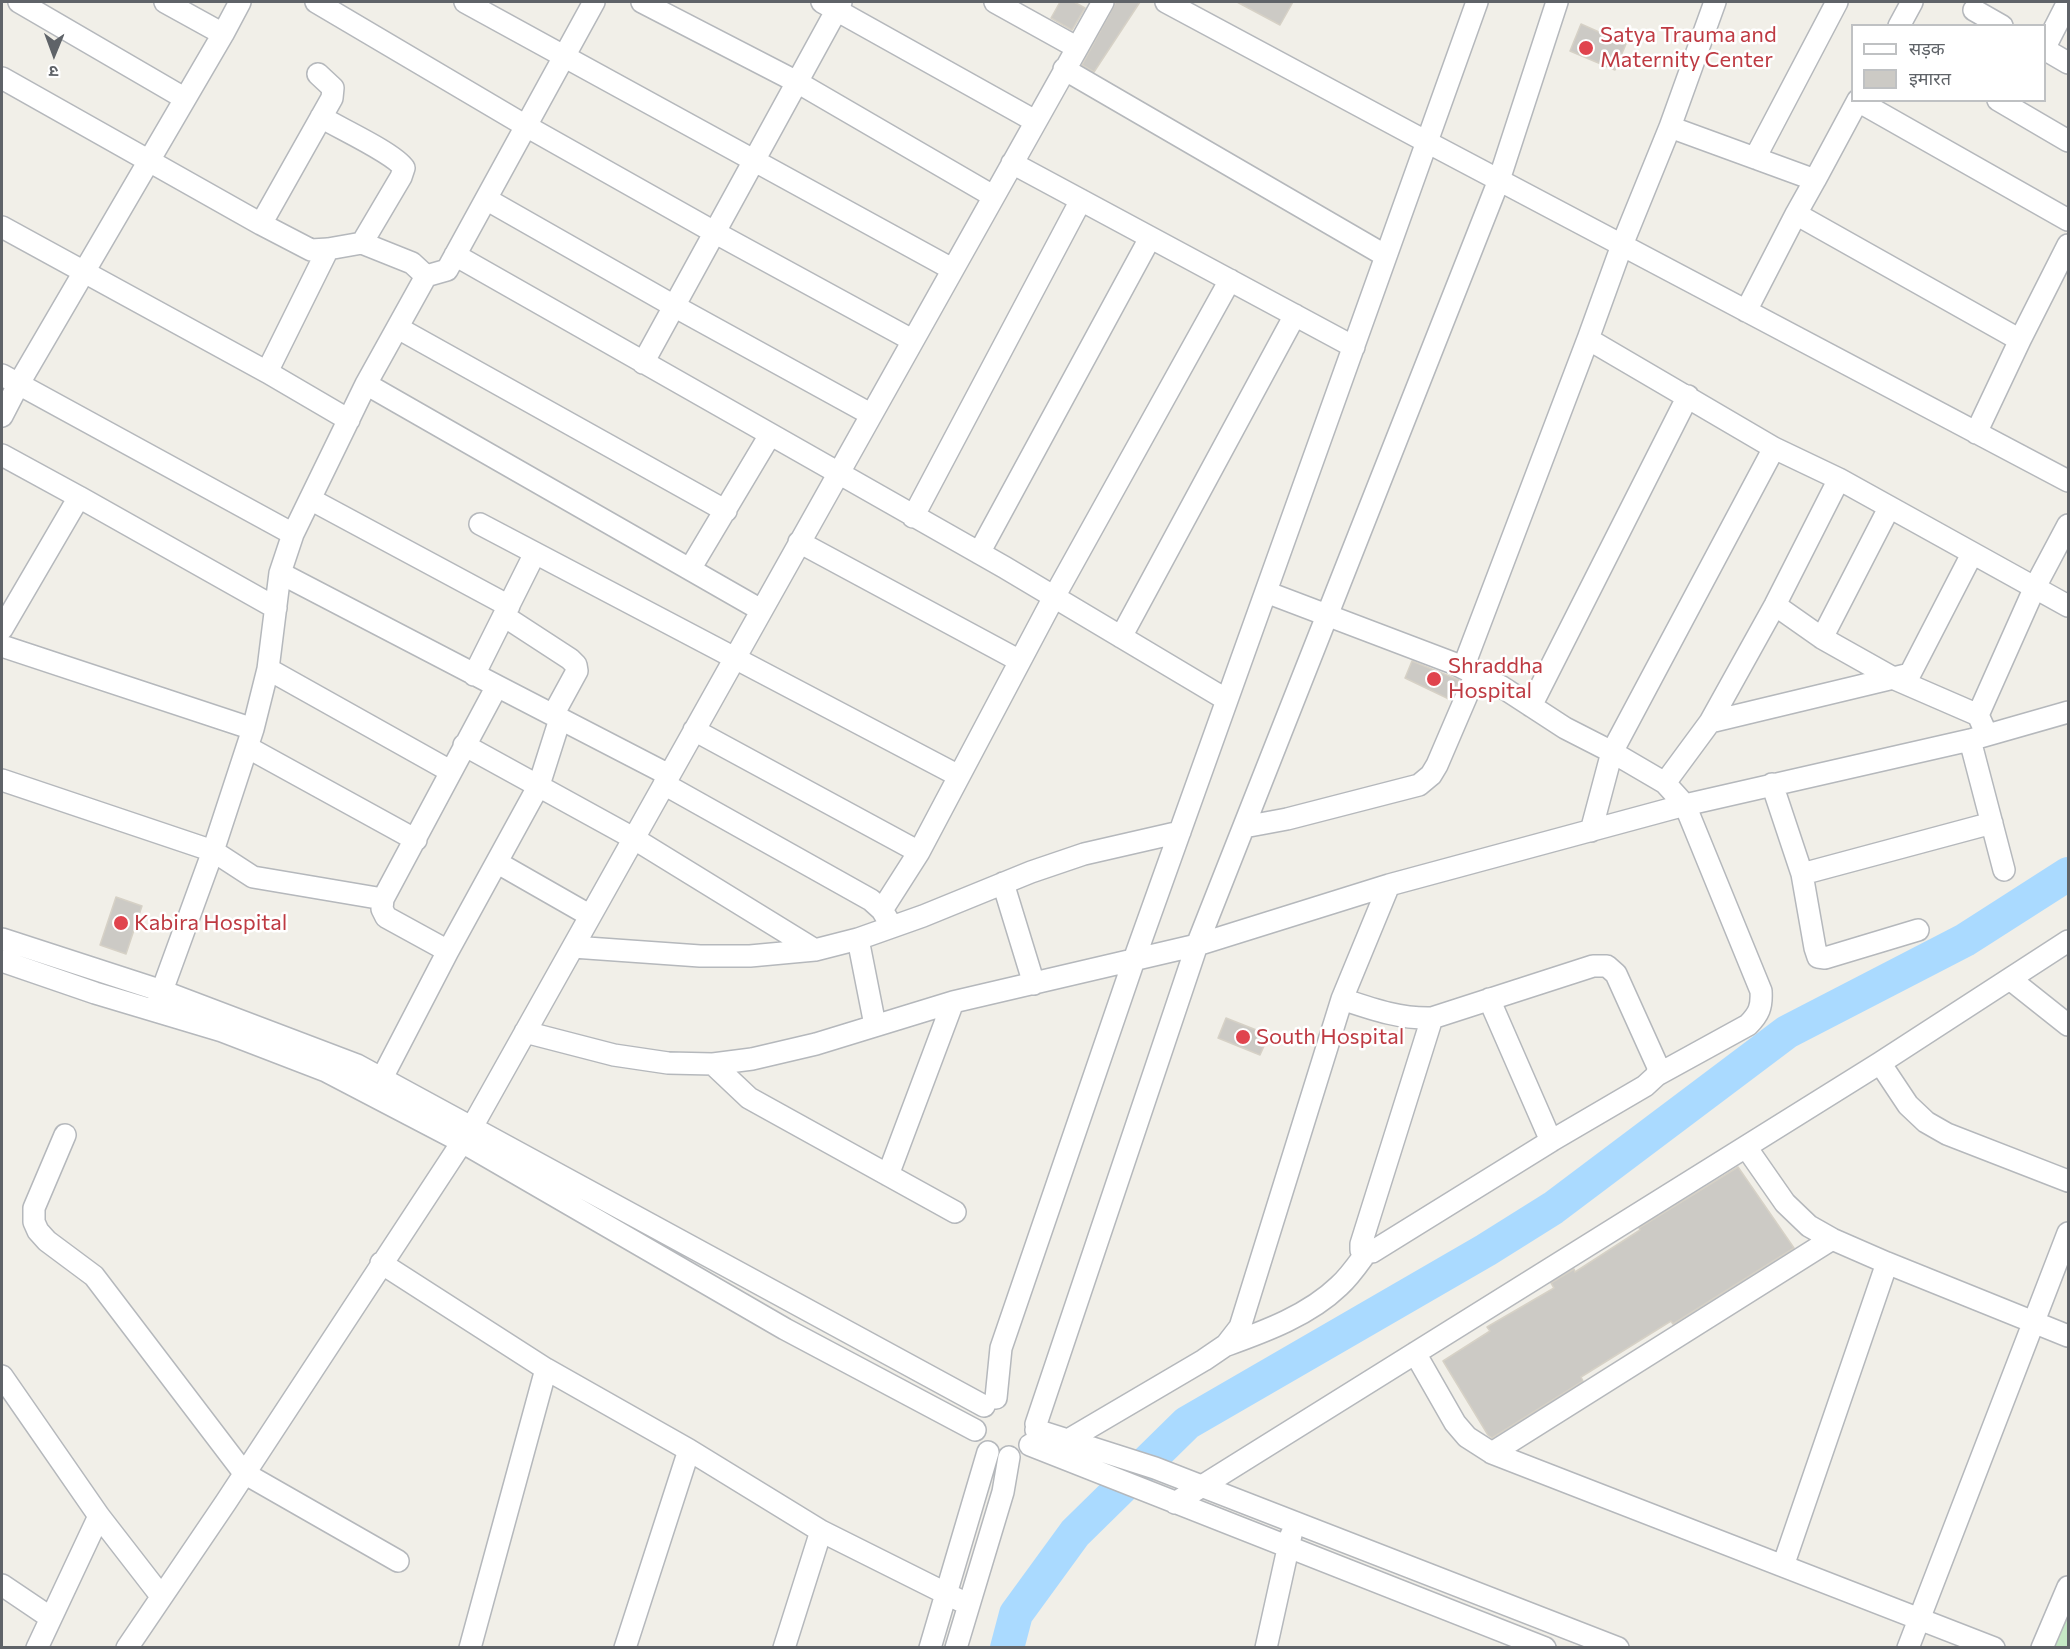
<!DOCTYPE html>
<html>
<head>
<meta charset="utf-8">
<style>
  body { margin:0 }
  #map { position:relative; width:2070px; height:1649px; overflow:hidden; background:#f1efe8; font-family:Commissioner,"Noto Sans Devanagari",sans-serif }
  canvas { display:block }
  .frame { position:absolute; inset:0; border:3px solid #5f6368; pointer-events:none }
  .legend { position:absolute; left:1851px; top:24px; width:195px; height:78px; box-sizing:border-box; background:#fff; border:2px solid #bfc1c3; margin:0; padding:8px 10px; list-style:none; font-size:18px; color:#5f6368 }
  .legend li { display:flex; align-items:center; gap:12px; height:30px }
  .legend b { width:30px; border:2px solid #bfc1c3 }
  .north { position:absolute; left:24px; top:24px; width:60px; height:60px; -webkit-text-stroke:4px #fff; paint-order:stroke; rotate:181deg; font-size:16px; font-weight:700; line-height:24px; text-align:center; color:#5f6368 }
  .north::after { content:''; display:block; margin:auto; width:21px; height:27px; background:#5f6368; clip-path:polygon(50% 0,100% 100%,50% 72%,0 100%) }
</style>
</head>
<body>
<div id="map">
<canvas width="2070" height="1649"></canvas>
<div class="frame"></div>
<ul class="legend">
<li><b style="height:8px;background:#fff"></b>सड़क</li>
<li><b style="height:16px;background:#cccac5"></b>इमारत</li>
</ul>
<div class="north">उ</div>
</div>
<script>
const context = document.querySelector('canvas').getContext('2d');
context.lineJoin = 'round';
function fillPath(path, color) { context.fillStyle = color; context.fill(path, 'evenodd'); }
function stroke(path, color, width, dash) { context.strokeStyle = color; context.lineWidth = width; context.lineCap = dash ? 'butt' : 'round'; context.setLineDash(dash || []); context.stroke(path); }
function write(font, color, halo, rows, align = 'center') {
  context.font = font + ' Commissioner,sans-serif'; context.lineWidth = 5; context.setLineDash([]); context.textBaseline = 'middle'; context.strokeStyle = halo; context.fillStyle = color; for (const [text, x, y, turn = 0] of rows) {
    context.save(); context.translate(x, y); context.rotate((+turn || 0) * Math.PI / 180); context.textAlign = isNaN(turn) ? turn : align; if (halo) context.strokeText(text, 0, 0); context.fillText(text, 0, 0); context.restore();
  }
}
fillPath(new Path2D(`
  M2068,1597V1647H2046Z`), '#c5e8c5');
stroke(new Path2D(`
  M1007,1648L1016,1614L1075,1533L1187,1423L1486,1250L1553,1208L1787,1032L1965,940L2068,874`), '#aadaff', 34);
const building = new Path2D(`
  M1060,2H1074L1085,8L1072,30L1051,18Z
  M1116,2H1140L1094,72L1082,65Z
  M1237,2H1293L1280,25Z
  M1581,24L1626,44L1615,70L1570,51Z
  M1412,661L1459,680L1451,700L1405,678Z
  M116,897L142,906L126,954L100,945Z
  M1226,1018L1269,1035L1260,1055L1218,1038Z
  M1738,1167L1794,1248L1673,1324L1671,1321L1581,1377L1583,1381L1492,1438L1488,1435L1443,1361L1490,1331L1487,1327L1554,1288L1551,1283L1574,1269L1575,1272L1640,1230L1639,1228Z`);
fillPath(building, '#cccac5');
stroke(building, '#d6d1c6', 1.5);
const minor = new Path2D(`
  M19,2L184,98
  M165,2L223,34
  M316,2L526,126L714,232L912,340
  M465,2L952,269
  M642,2L797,82L993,196
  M822,2L1035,121
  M995,2L1076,47
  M1166,2L1427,142L2068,481
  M1974,10L2002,26
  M1899,26L1912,2
  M2044,49L2068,2
  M2044,49L2068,63
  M1064,69L1386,256
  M2,78L261,224L311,250L328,249L362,243L412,263L426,276
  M1998,100L2068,141
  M1858,101L2068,220
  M321,117C339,128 394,153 404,168L401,177L362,243
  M1670,127L1715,2
  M1755,158L1837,2
  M1012,163L1354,347
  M1815,180L1858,100
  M486,199L674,306L863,410L870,415
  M1796,214L2020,340
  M261,224L332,98L333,88L318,74
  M2,227L267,372L349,420
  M455,255L1004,567L1227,700
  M398,328L726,511
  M1588,339L1622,245L1670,127L1815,180L1796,214L1746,311
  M643,363L841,2
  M267,372L328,249
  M2,375L293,534
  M366,384L761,610
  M2,416L18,385L223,34L240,2
  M1976,433L2020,340L2068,245
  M2,455L79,497L2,629
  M79,497L276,608
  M310,499L509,606
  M913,517L1081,200
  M480,524L959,776
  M799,542L1020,661
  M979,553L1150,238
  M690,569L770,435
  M280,573L497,686
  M1266,592L1453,663L1502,687L1565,728L1612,752L1665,783L1685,805L1761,991C1762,1007 1759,1014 1748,1025L1657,1075
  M1775,605L1822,638L1895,679L1978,715L1987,735
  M504,616L570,659L576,665L577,671L553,715
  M1121,637L1295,315
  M1822,638L1889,508
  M2,646L253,729
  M1463,668L1588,339L1774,448L1839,479L2068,606
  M268,669L450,771
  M474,675L535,553
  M1531,706L1688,396
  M1978,715L2035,587L2068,525
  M1710,722L1910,674L1972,554
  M694,730L919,852
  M1970,740L2004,870
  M464,745L633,838L815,950
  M247,747L416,840
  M2,780L213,851L253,877L383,899
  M1665,783L1710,722L1775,605L1839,479
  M664,784L871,900L882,910L888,920
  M1772,784L1802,874L1815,948L1818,957L1825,958L1918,930
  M1244,827L1287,819L1419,785L1431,775L1437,765L1476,674
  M1591,831L1612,752L1774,448
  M498,863L589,915
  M1802,874L1992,823
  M1003,883L1034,984
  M882,910L919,852L1054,597L1230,280
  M2,939L162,991L357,1065L984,1406
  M858,939L875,1025
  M573,947L700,956H750L815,950L858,939L923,916L1031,872L1084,854L1180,832
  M448,951L539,785L560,719
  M2,961L95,993L222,1031L326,1071L462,1142L785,1329L975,1430
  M2010,979L2068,1025
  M1342,999C1372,1009 1400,1019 1432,1018L1593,966H1607L1616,974L1658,1067L1657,1075L1645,1086L1551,1141L1372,1252L1366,1253L1361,1250V1244L1432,1018
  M1489,999L1551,1141
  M155,1010L213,851L253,729L268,669L280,573L293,534L366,384L426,276L447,270L594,2
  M525,1032L614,1055L668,1063L713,1064L752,1059L816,1044L953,1002L1197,945L1389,885L1685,805L1970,740L2068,712
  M1880,1063L1908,1105L1926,1122L1947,1134L2068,1181
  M713,1064L749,1098L955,1212
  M382,1078L448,951L386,917L382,909L383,899L497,686L669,775
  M65,1135L34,1208V1222L38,1231L47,1241L94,1276L244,1473L398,1561
  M1746,1147L1785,1203L1809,1226L1832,1239L1887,1263L2068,1336
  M888,1175L953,1002
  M381,1263L546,1369L689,1450L821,1531
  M1227,1345C1266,1331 1309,1315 1339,1286C1350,1276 1358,1264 1366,1253
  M1415,1353L1455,1423L1467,1437L1492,1453L1994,1648
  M2,1376L99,1516L161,1596
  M996,1398L1001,1348L1135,957L1477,2
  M1036,1424L1197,945L1499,180L1557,2
  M1036,1430L1155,1468L1618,1648
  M1068,1440L1204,1360L1226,1345L1240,1327L1342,999L1389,885
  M1030,1445L1545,1648
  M1492,1453L1832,1239
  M1175,1503L1880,1063L2068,941
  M1783,1566L1887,1263
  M2,1585L51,1618
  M37,1648L99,1516
  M127,1648L226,1502L472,1127L1103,2
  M470,1648L546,1369
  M625,1648L689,1450
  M784,1648L821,1531L969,1605
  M930,1648L988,1452
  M956,1648L1003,1492L1009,1457
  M1266,1648L1291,1535
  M1908,1648L2068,1233
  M2042,1648L2068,1587`);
stroke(minor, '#b5b8bc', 24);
stroke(minor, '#fff', 21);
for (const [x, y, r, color] of [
  [1586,48,8,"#e0444e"],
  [1434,679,8,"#e0444e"],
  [121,923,8,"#e0444e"],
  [1243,1037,8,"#e0444e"]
]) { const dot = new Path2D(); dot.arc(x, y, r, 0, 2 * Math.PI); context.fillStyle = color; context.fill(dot); stroke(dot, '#fff', 2); }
write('22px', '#be3a42', '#fff', [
  ["Satya Trauma and",1600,35],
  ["Maternity Center",1600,60],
  ["Shraddha",1448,666],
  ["Hospital",1448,691],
  ["Kabira Hospital",134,923],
  ["South Hospital",1256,1037]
], 'left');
</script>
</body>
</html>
